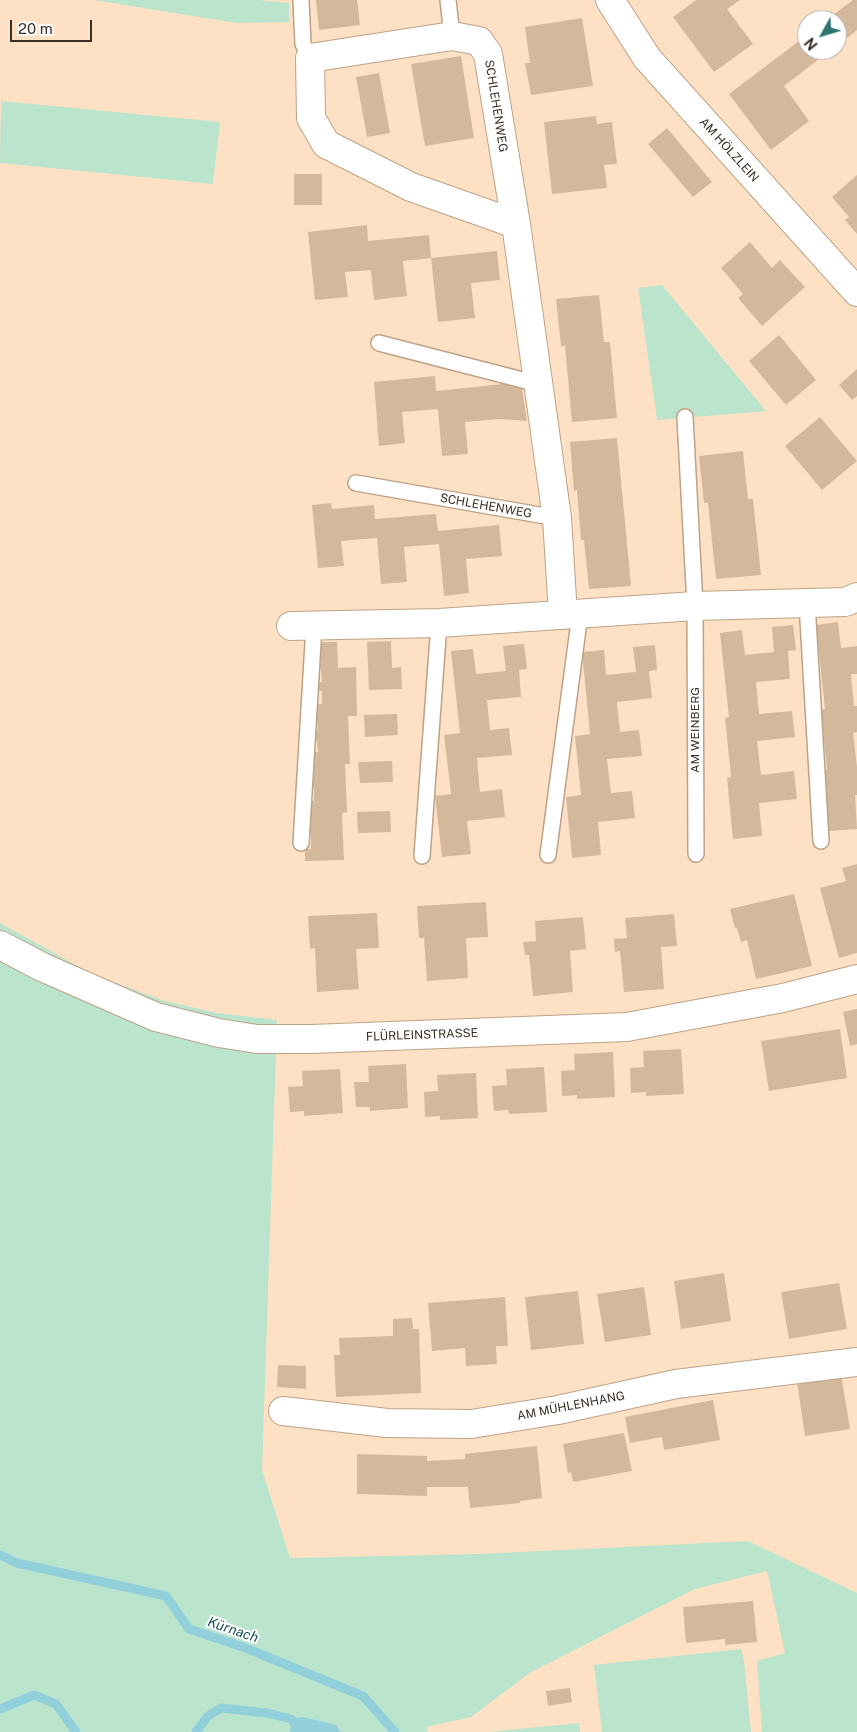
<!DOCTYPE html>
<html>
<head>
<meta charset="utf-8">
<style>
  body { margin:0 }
  #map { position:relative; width:857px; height:1732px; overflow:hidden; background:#fee1c4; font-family:"Public Sans",sans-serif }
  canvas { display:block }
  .north { position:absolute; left:797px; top:10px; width:50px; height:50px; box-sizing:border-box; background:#fff; border:1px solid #b0aca7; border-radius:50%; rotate:231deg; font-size:14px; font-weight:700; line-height:20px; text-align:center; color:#3a2f24 }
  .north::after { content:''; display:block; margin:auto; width:18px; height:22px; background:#2c7573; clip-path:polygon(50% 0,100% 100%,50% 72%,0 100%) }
  .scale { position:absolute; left:10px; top:20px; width:82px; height:22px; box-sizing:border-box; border:2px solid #3a2f24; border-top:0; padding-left:6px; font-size:15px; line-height:18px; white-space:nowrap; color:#3a2f24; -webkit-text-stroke:4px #fff; paint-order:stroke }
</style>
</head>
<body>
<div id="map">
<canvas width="857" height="1732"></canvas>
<div class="north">N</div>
<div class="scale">20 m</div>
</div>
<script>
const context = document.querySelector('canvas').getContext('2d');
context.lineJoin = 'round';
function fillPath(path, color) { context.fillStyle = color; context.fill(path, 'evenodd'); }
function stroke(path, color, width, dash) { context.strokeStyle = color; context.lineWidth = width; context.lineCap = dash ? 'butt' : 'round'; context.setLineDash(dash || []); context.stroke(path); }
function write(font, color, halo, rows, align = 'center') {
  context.font = font + ' "Public Sans",sans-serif'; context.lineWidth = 4; context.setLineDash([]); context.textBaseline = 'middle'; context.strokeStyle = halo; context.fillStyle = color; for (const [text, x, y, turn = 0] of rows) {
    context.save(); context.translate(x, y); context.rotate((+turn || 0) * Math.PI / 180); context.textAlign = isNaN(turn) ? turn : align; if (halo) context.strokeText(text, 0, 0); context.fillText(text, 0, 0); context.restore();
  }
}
fillPath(new Path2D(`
  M94,0H258L289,3V22L236,23Z
  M1,101L220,122L213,184L0,163Z
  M662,285L766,411L657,420L638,288Z
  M0,923L92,974L165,1001L217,1013L277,1020L262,1470L290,1558L478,1554L748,1541L857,1593V1732H762L757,1661L785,1653L767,1571L695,1589L531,1672L471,1717L427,1727V1732H341L336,1725L291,1719L290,1732H0Z
  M741,1649L744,1660L751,1732H602L594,1665Z
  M579,1723L580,1732H488Z`), '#bbe4cc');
fillPath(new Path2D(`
  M303,1717L336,1725L341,1732H290L291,1719Z`), '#91cfda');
stroke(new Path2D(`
  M0,1555L17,1563L166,1596L189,1629L243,1647L363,1696L395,1732
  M0,1709L34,1695L56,1704L76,1732
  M196,1732L208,1716L221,1708L267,1713L291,1719L304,1732`), '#91cfda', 9);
fillPath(new Path2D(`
  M316,0H357L360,25L319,30Z
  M696,0H740L727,9L753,44L714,72L673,17Z
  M853,0H857V30L837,46V20H826Z
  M582,18L593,86L531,95L525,63H530L525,27Z
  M807,35V50H831L784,86L809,121L771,150L729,94Z
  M461,56L474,138L425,146L411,64Z
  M379,73L390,133L367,137L356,77Z
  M596,116L597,124L612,122L617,164L604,165L607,188L552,194L544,122Z
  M667,128L712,182L693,197L648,144Z
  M294,174H322V205H294Z
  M857,175V234L845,220L849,217L832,197Z
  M367,225L368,241L429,235L431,258L403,261L407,296L374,300L371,270L345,272L348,297L315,300L308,232Z
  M750,242L772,268L780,260L805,287L762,326L738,298L743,294L721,268Z
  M497,251L500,280L471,283L475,318L438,322L431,258Z
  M599,295L604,342H610L617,418L572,422L565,346H561L556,299Z
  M779,335L816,380L786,405L749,361Z
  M857,369V396L852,400L839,385Z
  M435,376L436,391L521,382L527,421L500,419L465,422L468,454L442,456L438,409L402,412L405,443L379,446L374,382Z
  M820,417L857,461L822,490L785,446Z
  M617,438L631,586L589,589L584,540H581L577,490L574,491L570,442Z
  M743,451L748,499H753L761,575L716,579L708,503H704L699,456Z
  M331,503L332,509L374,505L375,519L436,514L438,531L499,525L502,556L466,559L469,593L444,596L439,544L404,547L407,582L381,584L377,538L341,541L344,566L318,568L312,505Z
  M838,622L841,648L857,646V674H851L854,706H857V732L853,733L857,767V795H855L857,829L829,831L823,770H827L821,710L825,709L816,625Z
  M793,625L796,650L788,651L790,679L756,682L759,714L792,711L795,737L757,741L761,775L794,771L797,799L759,803L762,836L733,839L727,778L731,777L725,718L729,717L720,633L742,630L745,655L774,652L772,627Z
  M391,641L392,668L401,667L402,689L369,690L367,642Z
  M315,642H337L338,668L356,667L357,716H348L350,764H345L347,812L342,813L344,860L305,861V849H311V835H305V826H310L308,801H314V787L308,788V778H314L312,752H318L317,741H312L311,731L318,730L315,704H322V691H317L316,682H322L321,669H317Z
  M524,644L527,669L519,670L521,697L487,700L490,730L509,728L512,755L477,758L480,792L502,789L505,817L467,821L471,854L442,857L435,796L451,794L444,735L460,733L451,651L473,649L476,674L506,671L503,646Z
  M655,645L657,670L649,671L652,698L617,702L620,732L639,730L642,756L607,759L611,793L632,791L635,818L598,822L601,855L572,858L566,797L581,795L575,736L590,734L582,652L604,650L606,675L636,672L633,647Z
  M397,714L398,735L365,737L364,715Z
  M392,761L393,782L360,783L358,762Z
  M390,811L391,832L358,833L357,812Z
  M857,864V953L839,958L820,888L846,881L842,868Z
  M794,894L812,966L756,979L747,940L741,942L737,928H735L730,909Z
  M486,902L488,937L466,938L468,978L427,981L424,938H419L417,906Z
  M377,913L379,948L356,949L359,989L317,992L315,948L310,949L308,916Z
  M674,914L677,946L661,947L664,989L624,992L620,951L615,952L614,939L627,938L625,918Z
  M583,917L586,949L570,951L573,992L533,996L529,955H525L523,942L536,941L535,921Z
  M857,1009V1044L850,1046L843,1012Z
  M840,1029L847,1078L769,1091L761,1041Z
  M681,1049L684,1094L646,1096V1092L631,1093L630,1068L644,1067L643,1051Z
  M613,1052L615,1097L577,1099V1095L562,1096L561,1071L575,1070L574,1054Z
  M406,1064L408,1108L370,1111V1107H356L354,1082H369L368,1066Z
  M544,1067L547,1112L509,1114L508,1110L494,1111L492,1086L507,1085L506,1069Z
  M340,1069L343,1113L304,1116V1111L290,1112L288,1087L303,1086L302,1071Z
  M476,1073L478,1118L440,1120V1116L425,1117L424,1092L438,1091L437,1075Z
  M724,1273L731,1321L681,1329L674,1281Z
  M839,1283L847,1329L789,1339L781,1292Z
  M644,1287L651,1335L605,1342L597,1294Z
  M578,1291L584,1344L531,1350L525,1297Z
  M505,1297L508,1346H496L497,1364L466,1366L465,1348L432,1351L428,1303Z
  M412,1318L413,1329H419L421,1393L336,1397L334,1355H340L339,1338L393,1336V1319Z
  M278,1365L306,1366V1389L277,1387Z
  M841,1375L850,1429L805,1436L797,1382Z
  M713,1400L720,1440L664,1450L662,1437L630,1443L625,1417Z
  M624,1433L632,1471L573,1482L571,1472L568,1473L563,1444Z
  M537,1446L542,1498L520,1501V1503L470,1508L468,1487H427V1496L357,1494V1454L427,1456V1461L465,1459V1454Z
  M753,1601L757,1642L725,1645V1639L686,1643L683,1607Z
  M570,1688L572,1702L548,1706L546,1691Z`), '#d4b89c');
const service = new Path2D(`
  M301,0L303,44L310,58
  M448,0L452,36
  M379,343L538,384
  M685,417L695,606L696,854
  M356,483L557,518
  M807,603L821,841
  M301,843L314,626
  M548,855L580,614
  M422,856L439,623`);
const minor = new Path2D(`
  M610,0L647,58L857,292
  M516,224L411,187L326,144L311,118L310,58L452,36L479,41L488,54L516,224L557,518L563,615
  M291,626L439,623L695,606L845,602L857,597
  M0,945L42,967L156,1017L219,1033L257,1039H311L627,1027L783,998L857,979
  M283,1411L387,1423L471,1424L558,1410L676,1384L857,1362`);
stroke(service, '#bda287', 18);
stroke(minor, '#bda287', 30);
stroke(service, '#fff', 15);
stroke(minor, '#fff', 28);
write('12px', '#3a2f24', '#fff', [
  ["SCHLEHENWEG",496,106,81],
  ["AM HÖLZLEIN",729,150,48],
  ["SCHLEHENWEG",486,506,10],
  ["AM WEINBERG",695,730,-90],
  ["FLÜRLEINSTRASSE",422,1035,-2],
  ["AM MÜHLENHANG",571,1406,-11]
]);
write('italic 14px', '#1c515a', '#fff', [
  ["Kürnach",233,1630,19]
]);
</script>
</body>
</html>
